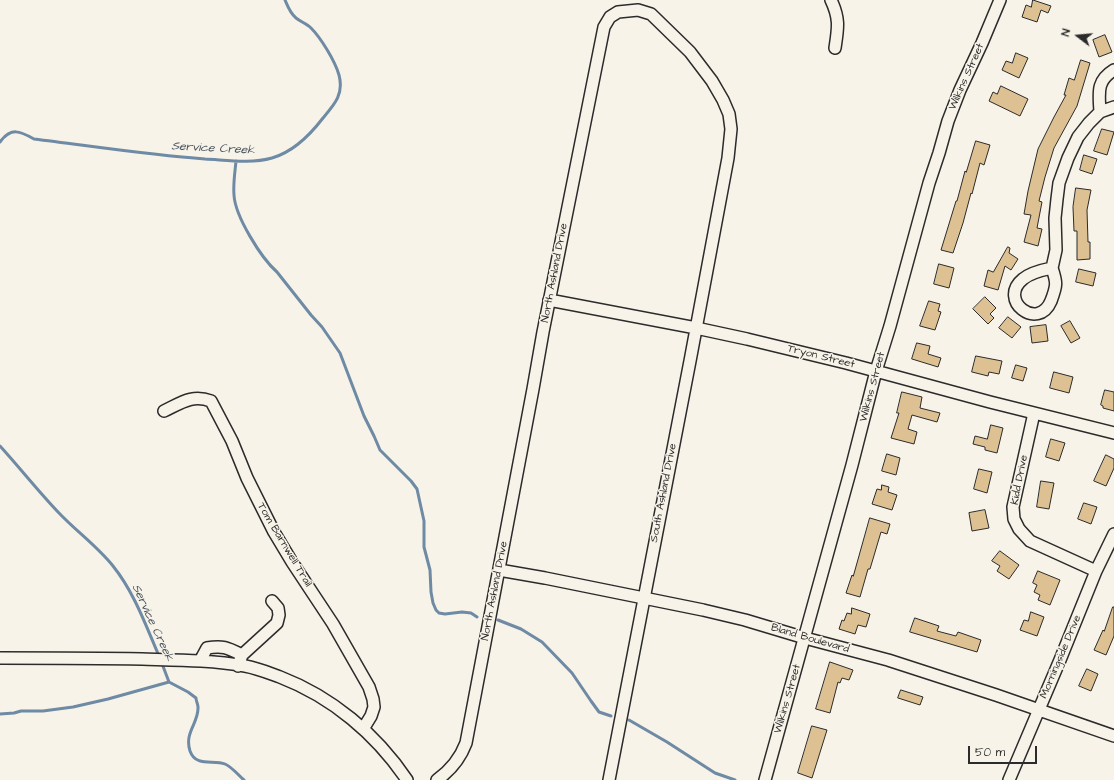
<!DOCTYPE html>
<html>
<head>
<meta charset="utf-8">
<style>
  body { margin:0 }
  #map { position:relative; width:1114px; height:780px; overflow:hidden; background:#f7f3e8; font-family:"Architects Daughter",sans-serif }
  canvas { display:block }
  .north { position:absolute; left:1058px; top:16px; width:40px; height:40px; -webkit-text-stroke:3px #f7f3e8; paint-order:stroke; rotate:286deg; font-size:11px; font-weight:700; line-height:16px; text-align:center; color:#2b2b2b }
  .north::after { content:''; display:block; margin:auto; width:14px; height:18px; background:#2b2b2b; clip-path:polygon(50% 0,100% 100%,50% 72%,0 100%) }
  .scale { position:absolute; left:968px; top:746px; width:69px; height:18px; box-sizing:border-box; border:2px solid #2b2b2b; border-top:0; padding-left:5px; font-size:12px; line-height:14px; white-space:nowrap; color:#2b2b2b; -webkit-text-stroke:3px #f7f3e8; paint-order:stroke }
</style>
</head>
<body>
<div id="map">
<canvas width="1114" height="780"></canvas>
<div class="north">N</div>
<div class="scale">50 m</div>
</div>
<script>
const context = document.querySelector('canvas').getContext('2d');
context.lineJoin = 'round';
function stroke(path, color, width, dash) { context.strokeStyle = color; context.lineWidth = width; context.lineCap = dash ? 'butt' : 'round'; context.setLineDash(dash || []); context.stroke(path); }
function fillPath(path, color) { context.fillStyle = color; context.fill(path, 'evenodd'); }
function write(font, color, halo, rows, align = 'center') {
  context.font = font + ' "Architects Daughter",sans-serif'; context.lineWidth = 3; context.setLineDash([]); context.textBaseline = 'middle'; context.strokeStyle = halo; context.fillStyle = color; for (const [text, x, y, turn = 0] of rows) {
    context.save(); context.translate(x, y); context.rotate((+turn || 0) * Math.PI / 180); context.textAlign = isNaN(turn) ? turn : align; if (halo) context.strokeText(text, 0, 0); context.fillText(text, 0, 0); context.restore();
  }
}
stroke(new Path2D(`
  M0,142C11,127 20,131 34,139C91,146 148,155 205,159C226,160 251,164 272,158C293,152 310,135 323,118C335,104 344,94 339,75C335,61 321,38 311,28C307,24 301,22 296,18C290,13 288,7 285,0
  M236,161C235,172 233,184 234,195C235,216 261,258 277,272L311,315L322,327L340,353L364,416L374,436L380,450L411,481L417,489L424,521V547L430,570L431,592L433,603L436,610L439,613L445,614L462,612L471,613L477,617
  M0,446C20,468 38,491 59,513C76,531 97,546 113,566C134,592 146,626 159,656
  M498,620L521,629L542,642L572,673L591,701L599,712L611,716
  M161,661L169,682
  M169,682L188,692L196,698C196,701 198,704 198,707C199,723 184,732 190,751C196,768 214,759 225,764C232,767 238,775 244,780
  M0,714L14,713L21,711H43L73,707L108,699L169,682
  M629,720L667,742L715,773L735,780`), '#6e8aa4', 3);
const building = new Path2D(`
  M1033,0L1051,6L1048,13L1041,10L1037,22L1022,17L1026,5L1031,7Z
  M1105,35L1112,52L1099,57L1093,40Z
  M1016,53L1028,58L1019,78L1002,70L1006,61L1012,63Z
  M1081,60L1090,63L1077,106L1054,148L1045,177L1039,201L1042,202L1037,228L1042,229L1038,246L1024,242L1031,215L1024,214L1028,191L1038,149L1054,117L1066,95H1064L1069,78L1074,80Z
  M1001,86L1028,99L1020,116L989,101L993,92L997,94Z
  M1102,129L1114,132L1107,155L1094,151Z
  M976,141L990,145L984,165L980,163L972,194L971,193L963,223L953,253L941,250L956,201H957L965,171L966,172Z
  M1084,155L1097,159L1092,174L1080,170Z
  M1076,188L1091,190L1087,210L1088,242H1090V259L1077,260V231H1074L1073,207Z
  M1008,247L1010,248L1009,253L1018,259L1011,270L1005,266L998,290L984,286L988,270L993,272Z
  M939,264L954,268L949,288L934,284Z
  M1079,269L1096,273L1093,286L1076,282Z
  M985,297L996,308L990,314L994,318L988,324L973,309Z
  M929,301L940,304L938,311L941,312L935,330L920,326Z
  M1008,317L1021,327L1012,338L999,328Z
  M1070,321L1080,338L1071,343L1061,326Z
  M1046,325L1048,341L1032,343L1030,327Z
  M917,343L930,346L928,354L941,358L938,367L912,359Z
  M976,356L1002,361L999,374L989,372L988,376L972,372Z
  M1016,365L1027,368L1023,381L1012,378Z
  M1054,372L1073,377L1069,393L1050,388Z
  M1105,390L1114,392V411L1103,408V406L1101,405Z
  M902,392L922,397L920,408L940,413L937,422L912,415L908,429L917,432L914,444L891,438L899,413H897Z
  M991,425L1003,428L997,453L985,450V447L973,444L975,436L987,439Z
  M1051,439L1065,443L1059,461L1046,457Z
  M887,454L900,458L896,475L882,471Z
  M1106,455L1114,459V468L1106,486L1094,481Z
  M979,469L992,472L987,493L974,489Z
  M1041,481L1054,483L1049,509L1037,507Z
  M882,485L889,487L888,492L897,495L892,510L872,504L877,489L881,490Z
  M1084,503L1097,507L1091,524L1078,519Z
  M985,510L989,528L972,531L969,513Z
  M870,518L890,524L887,534L881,532L870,569H868L860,597L846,593L852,575L853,576Z
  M1000,551L1019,565L1009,579L997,571L1000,566L992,561Z
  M1038,571L1060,580L1050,605L1038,600L1040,595L1034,592L1037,585L1033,583Z
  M1113,607H1114V636L1106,655L1094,650L1103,630L1104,631Z
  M852,608L870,614L866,627L858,625L855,634L839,629L842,620L844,621L847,613L851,614Z
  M1031,612L1044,617L1037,636L1020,630L1024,620L1028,621Z
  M915,618L939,626L937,631L956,636L958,632L981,640L977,652L910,632Z
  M830,662L853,670L849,680L842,678L840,683L838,682L830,713L816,709Z
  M1087,669L1098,674L1091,691L1079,686Z
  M901,690L923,697L920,705L898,698Z
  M812,726L827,730L812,778L798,773Z`);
fillPath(building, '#ddc192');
stroke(building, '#2b2b2b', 1);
const minor = new Path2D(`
  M831,0C840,19 838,28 835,48
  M1100,112C1099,93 1096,81 1114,70
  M1052,268L1056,250L1055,218L1057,199L1059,183L1068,158L1078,137L1089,123L1100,112L1114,107
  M1052,268C1057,283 1057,285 1051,301C1038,332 997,300 1023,279C1030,273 1042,270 1052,268Z
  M549,300L696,328L747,339L846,363L990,402L1114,433
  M164,411C181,403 192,394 211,401L232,441L247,478L274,532L292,562L333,624L369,687L373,699L374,707L371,716L363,729
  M1034,413L1013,507L1014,519L1019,529L1030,541L1096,571
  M499,570L545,578L703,610L745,620L805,638L888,660L996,695L1114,736
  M0,658C47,658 95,658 142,659C177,660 211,660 245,666C257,668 269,673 280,677C332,697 376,734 407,780
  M200,661L207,648C223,645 228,648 242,655
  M238,666L242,655L277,623L279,615L278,608L272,601
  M437,780C451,770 460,759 466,743L533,389L543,332L604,27L610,17L618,12L638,10L651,14L690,52L712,81L723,100L729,114L731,129L728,158L690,361L609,780
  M765,780L852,465L876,371L890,326L929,183L939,153L948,121L960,90L982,43L1000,0
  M1009,780L1060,660L1096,571L1114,534`);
stroke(minor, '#2b2b2b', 14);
stroke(minor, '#f7f3e8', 11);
write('11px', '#2b2b2b', '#f7f3e8', [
  ["Wilkins Street",967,77,-66],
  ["North Ashland Drive",555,273,-79],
  ["Tryon Street",821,357,14],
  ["Wilkins Street",873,387,-75],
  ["Kidd Drive",1020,480,-79],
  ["South Ashland Drive",664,493,-79],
  ["Tom Barnwell Trail",284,545,59],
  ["North Ashland Drive",495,591,-79],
  ["Bland Boulevard",810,639,16],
  ["Morningside Drive",1061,657,-67],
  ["Wilkins Street",788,699,-74]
]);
write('italic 12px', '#47525e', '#f7f3e8', [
  ["Service Creek",213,149,3],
  ["Service Creek",152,623,65]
]);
</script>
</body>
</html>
